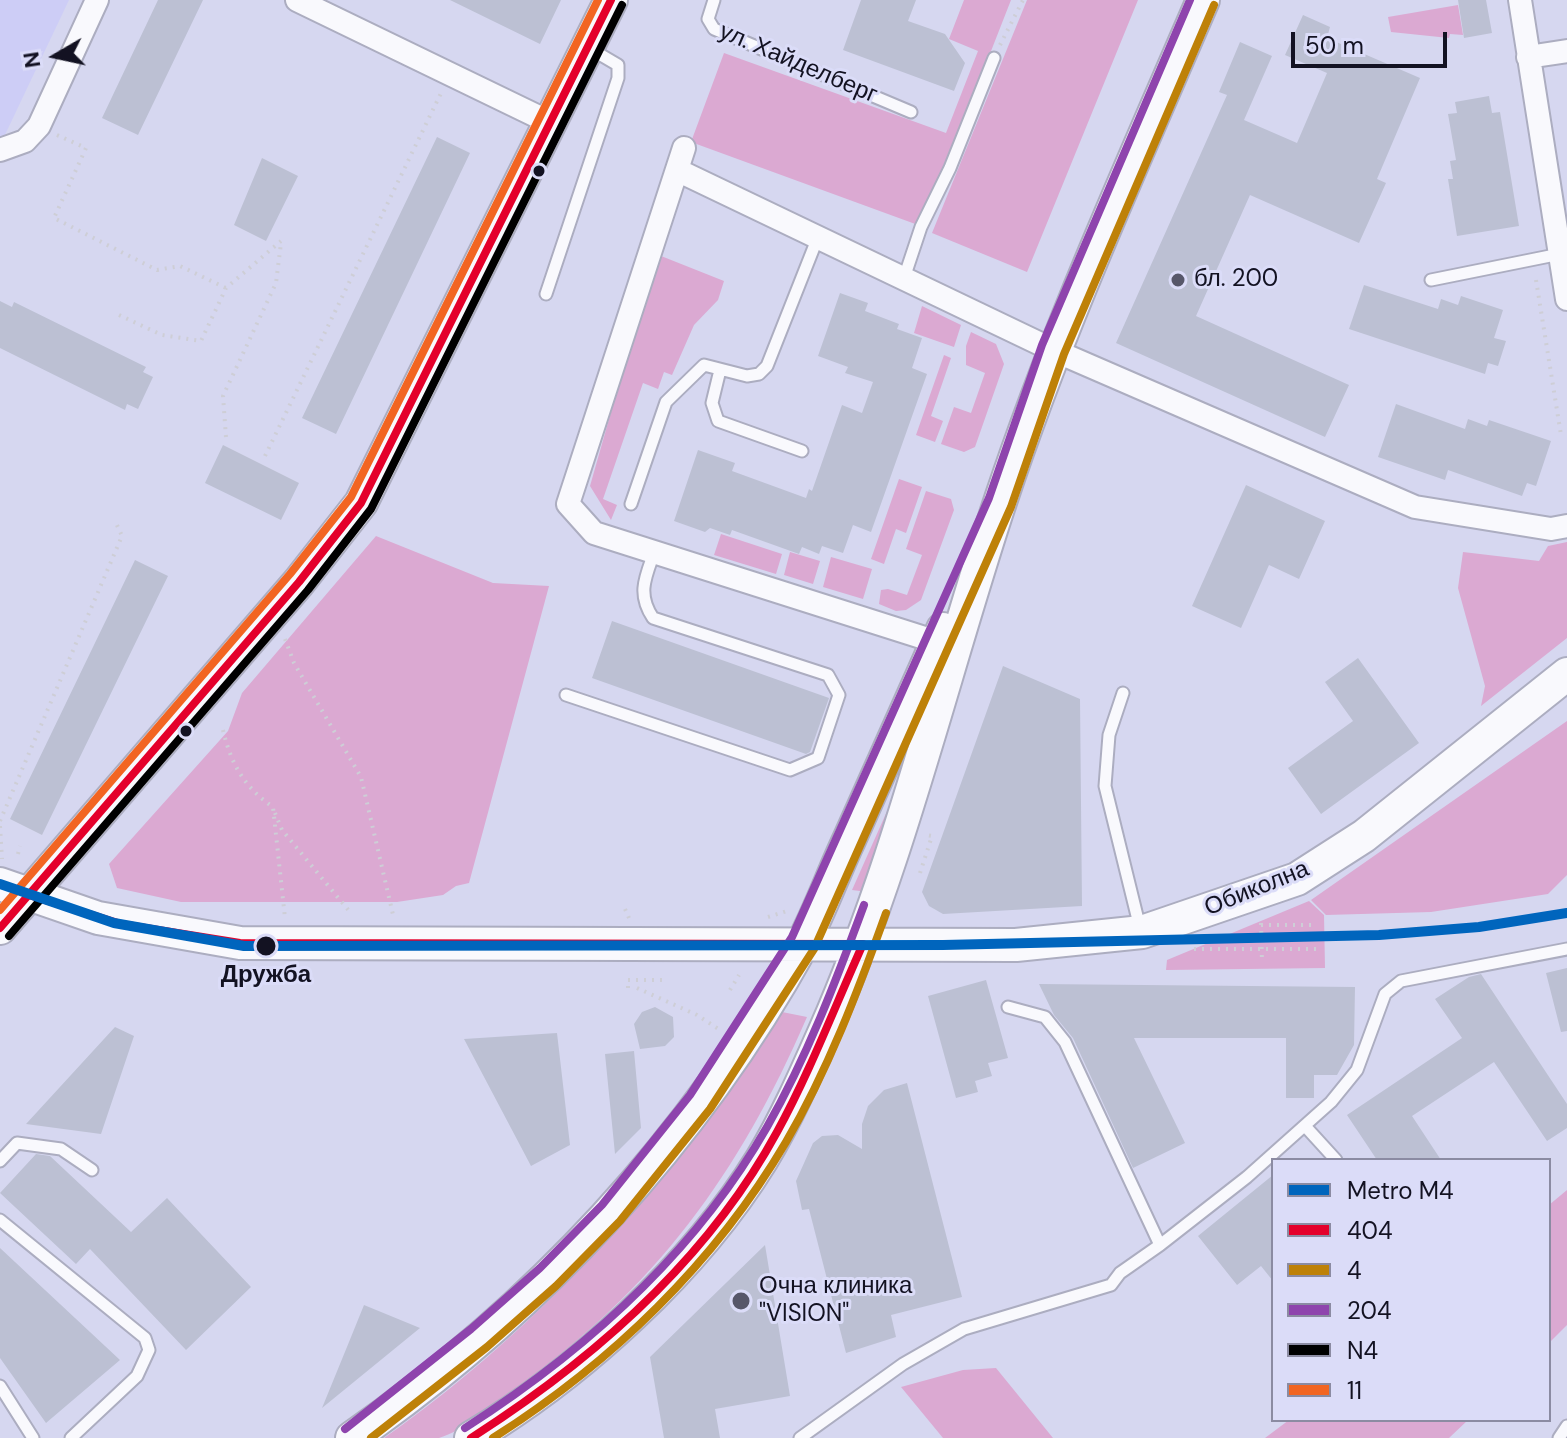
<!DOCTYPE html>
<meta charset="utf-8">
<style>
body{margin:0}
#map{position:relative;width:1567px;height:1438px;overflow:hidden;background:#d6d7f0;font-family:"DM Sans",sans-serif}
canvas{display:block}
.legend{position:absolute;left:1271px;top:1158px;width:280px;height:264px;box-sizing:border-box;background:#dbdcf8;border:2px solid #8b8ba2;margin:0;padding:10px 14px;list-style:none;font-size:24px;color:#131222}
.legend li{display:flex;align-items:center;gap:16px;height:40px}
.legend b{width:40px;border:2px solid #8b8ba2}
.north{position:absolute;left:16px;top:16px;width:80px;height:80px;-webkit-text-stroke:6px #dbdcf8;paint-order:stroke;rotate:261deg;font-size:22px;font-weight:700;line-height:32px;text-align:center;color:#131222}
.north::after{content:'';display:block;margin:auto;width:28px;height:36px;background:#131222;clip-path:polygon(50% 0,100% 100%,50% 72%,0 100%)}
.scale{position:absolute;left:1291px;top:32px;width:156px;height:36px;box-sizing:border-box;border:4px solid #131222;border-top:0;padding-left:10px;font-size:24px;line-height:28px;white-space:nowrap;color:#131222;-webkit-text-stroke:6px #dbdcf8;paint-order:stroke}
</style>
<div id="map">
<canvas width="1567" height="1438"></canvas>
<ul class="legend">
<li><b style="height:10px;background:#0065bd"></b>Metro M4</li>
<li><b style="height:10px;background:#e4002b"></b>404</li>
<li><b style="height:10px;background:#be8108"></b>4</li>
<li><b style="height:10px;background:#8e44ad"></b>204</li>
<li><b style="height:10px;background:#000"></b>N4</li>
<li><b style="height:10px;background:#f26522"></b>11</li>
</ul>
<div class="north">N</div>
<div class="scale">50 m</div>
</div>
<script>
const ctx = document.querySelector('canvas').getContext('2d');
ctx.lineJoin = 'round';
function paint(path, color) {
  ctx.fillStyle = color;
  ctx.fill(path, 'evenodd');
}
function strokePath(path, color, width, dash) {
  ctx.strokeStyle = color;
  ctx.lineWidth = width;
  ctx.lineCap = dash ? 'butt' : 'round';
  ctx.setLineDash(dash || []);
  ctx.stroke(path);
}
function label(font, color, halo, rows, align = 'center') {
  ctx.font = font + ' "DM Sans",sans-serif';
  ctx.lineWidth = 6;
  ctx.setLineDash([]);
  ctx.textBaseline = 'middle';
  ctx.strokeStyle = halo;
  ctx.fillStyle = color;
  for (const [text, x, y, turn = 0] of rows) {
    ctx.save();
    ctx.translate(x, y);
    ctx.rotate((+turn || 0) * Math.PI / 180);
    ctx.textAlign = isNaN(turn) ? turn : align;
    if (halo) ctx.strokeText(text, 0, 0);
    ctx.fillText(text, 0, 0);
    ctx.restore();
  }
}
paint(new Path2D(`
 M0 0H69L3 139 0 138Z`), '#cdcdf6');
paint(new Path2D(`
 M964 0H1011L957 138 918 225 691 142 724 53 946 133 978 51 949 39Z
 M1027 0H1138L1027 272 932 233Z
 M1458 5 1463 35 1450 34 1449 38 1391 32 1388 17Z
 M656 254 724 281 718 300 694 325 672 375 664 372 658 389 643 383 603 499 617 505 611 520 590 486Z
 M922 306 961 325 954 347 914 333Z
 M971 332 996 344 1004 364 975 447 964 452 941 444 954 407 971 413 985 373 966 365V346Z
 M944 355 951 358 931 416 943 421 935 442 916 435Z
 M899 479 922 487 906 533 896 529 884 564 871 559Z
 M926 491 951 499 954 510 921 600 906 610 896 611 879 604 881 590 888 589 907 595 922 555 906 549Z
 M721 534 782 554 776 574 714 555Z
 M376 536 493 583 549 586 469 883 456 886 443 895 397 902H181L117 888 109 864 228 731 242 693Z
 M1567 542V638L1481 706 1485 686 1458 588 1463 552 1539 561 1548 546Z
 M790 552 820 561 813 584 784 575Z
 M831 557 872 569 863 599 823 587Z
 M1567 721V875L1548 894 1431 912 1326 915 1311 900Z
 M908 764 868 892 852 890Z
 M1309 901 1324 915 1325 968 1166 970 1167 960Z
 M782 1012 807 1017C739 1174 656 1288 515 1389 493 1405 465 1430 439 1438 423 1438 400 1438 384 1438 544 1326 676 1175 782 1012Z
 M1567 1190V1325L1549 1343V1205Z
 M996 1368 1053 1438H943L901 1387 963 1370Z
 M1289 1420H1468L1449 1438H1265Z`), '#dba9d2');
paint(new Path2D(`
 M158 0H203L138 135 102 118Z
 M450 0H561L540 44Z
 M861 0H916L908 21 945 34 965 63 954 91 843 50Z
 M1458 0H1486L1492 33 1464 38Z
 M1303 15 1330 27 1327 38 1420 78 1377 179 1386 183 1359 243 1250 195 1196 316 1349 385 1325 437 1116 343 1227 95 1219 92 1240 42 1272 56 1244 120 1297 143 1327 73 1285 55Z
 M1489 96 1492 113 1500 112 1519 226 1457 236 1448 179H1453L1450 161 1456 160 1448 114 1457 113 1455 102Z
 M437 137 470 153 336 434 302 418Z
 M262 158 298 176 266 241 234 225Z
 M1364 285 1438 309 1441 299 1458 305 1461 296 1503 310 1494 338 1506 341 1498 366 1488 363 1485 374 1349 329Z
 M840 293 868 303 865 311 899 324 897 329 922 338 912 368 927 374 871 532 853 525 843 553 822 546 819 554 802 547 799 554 732 530 730 535 710 528 705 532 674 521 698 450 735 463 732 471 806 498 809 489 812 491 842 405 862 413 873 382 845 373 848 367 818 356Z
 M0 301 12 307 14 302 146 367 143 372 153 377 138 409 127 404 125 410 0 348Z
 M1396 404 1465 429 1468 419 1487 426 1489 420 1551 441 1536 486 1527 483 1522 496 1448 470 1445 480 1378 457Z
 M223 445 299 483 281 520 205 483Z
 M1246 485 1325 521 1299 579 1269 565 1241 628 1192 606Z
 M135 560 168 576 42 835 10 819Z
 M612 621 829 698 810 752 806 754 592 678Z
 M1358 658 1419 743 1321 814 1288 768 1353 721 1325 682Z
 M1003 666 1080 699 1082 906 943 914 929 906 922 892Z
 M1567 968V1031L1561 1032 1546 973Z
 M1481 974 1567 1104V1128L1547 1141 1494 1062 1412 1116 1441 1160H1377L1347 1115 1462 1038 1435 999 1469 977Z
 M986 980 1008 1058 988 1063 992 1076 975 1081 978 1092 956 1098 928 996Z
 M1039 984 1355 987 1354 1045 1337 1075H1314V1098H1286V1038H1134L1185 1143 1133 1168 1073 1038 1054 1015Z
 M655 1007 673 1017 674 1037 665 1046 640 1049 634 1024 642 1012Z
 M115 1027 134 1036 101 1134 26 1124Z
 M557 1033 570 1145 531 1166 464 1039Z
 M634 1051 641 1128 615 1154 605 1054Z
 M907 1083 962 1297 891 1315 896 1337 846 1353 809 1209 802 1210 796 1181 813 1143 822 1136 838 1135 862 1149V1124L868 1106 884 1090Z
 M36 1154 50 1156 131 1232 167 1198 251 1287 186 1350 90 1249 76 1264 0 1193Z
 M1273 1175V1281L1261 1266 1237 1285 1198 1236Z
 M765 1245 790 1396 715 1409 720 1438H664L650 1357Z
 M0 1248 120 1360 46 1423 0 1358Z
 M364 1305 420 1328 322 1408 349 1342Z`), '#bcc0d3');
const lane = new Path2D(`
 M714 0 708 19 714 29 911 112
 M904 278 921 227 950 168 994 58
 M1431 280 1560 254
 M546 294 618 78V65L589 48
 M720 370 712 403 718 421 802 451
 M631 504 666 402 704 365 747 376 759 374 767 366 818 237
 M1123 693 1109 735 1105 786 1140 928
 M566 695 790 770 818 758 839 695 828 675 653 618C637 594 645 578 654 553
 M1305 1126 1336 1160
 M0 1161 17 1143 61 1149 92 1170
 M0 1220 145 1338 149 1350 137 1376 71 1438
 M1160 1245 1247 1177 1331 1102 1357 1070 1385 994 1401 981 1567 949
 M0 1386 33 1438
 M800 1438 903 1364 964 1329 1111 1285 1120 1273 1160 1245 1065 1042 1045 1017 1008 1007
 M1559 1438 1567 1426`);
const street = new Path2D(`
 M297 0 551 123
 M1520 0 1567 299
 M1528 57 1567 51
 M684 148 568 504 594 533 937 642
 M0 150 25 141 39 126 97 0
 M677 170 1053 350 1415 507 1551 529 1567 526`);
const secondary = new Path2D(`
 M0 884 98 918 240 943 1016 945 1142 932 1297 879 1364 836 1567 674
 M0 928 299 582 361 503 611 0
 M352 1438C536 1310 694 1141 802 945 820 911 833 874 849 840 880 769 912 699 943 629
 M471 1438C580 1373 695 1268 762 1159 786 1119 805 1076 824 1033 900 861 942 677 1001 499 1058 328 1132 165 1203 0`);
strokePath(lane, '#acadc0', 15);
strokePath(street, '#acadc0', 26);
strokePath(secondary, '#acadc0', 36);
strokePath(new Path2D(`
 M1000 45 1023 0
 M57 135 86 148 54 218 157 270 180 266 226 288
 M1536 280 1561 435
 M119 315 162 335 201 341 226 288 281 241
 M226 437 223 396 276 283 281 243
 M265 456 442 91
 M285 639 294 663 361 777 394 919
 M223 730C231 764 244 787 273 807L285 918
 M275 813 282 830 350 912
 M0 821 122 536 116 523
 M0 826 2 859
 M18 854 20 846
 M920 873 932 836 926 835
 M625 909 629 918
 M768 917 790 910
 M1261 923 1262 963
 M1261 925H1315
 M1194 949H1318
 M628 988V980H663
 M637 988 697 1015 720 1030
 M730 990 739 975`), '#ceced6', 4, [2, 6]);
strokePath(lane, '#f9f9fd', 11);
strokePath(street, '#f9f9fd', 22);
strokePath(secondary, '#f9f9fd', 32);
strokePath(new Path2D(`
 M29 895 121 924 240 943 863 944C835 1006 810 1072 777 1132 707 1261 593 1360 471 1438
 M0 928 299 582 361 503 611 0`), '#e4002b', 8);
strokePath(new Path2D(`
 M371 1438 487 1347 556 1286 620 1221 710 1109 814 949 1011 507 1064 354 1214 5
 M493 1438C611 1363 715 1263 786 1142 828 1070 858 991 886 913`), '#be8108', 8);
strokePath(new Path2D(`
 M465 1428C585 1351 695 1253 767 1127 807 1057 836 981 864 905
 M345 1429 471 1329 540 1268 602 1205 690 1095 792 937 989 498 1042 345 1190 0`), '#8e44ad', 8);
strokePath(new Path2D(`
 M9 936 308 590 371 509 622 5`), '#000', 8);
strokePath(new Path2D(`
 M0 910 290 574 351 497 598 0`), '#f26522', 8);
strokePath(new Path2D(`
 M0 884 114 923 244 946 943 945 1379 935 1479 927 1567 913`), '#0065bd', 10);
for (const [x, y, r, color] of [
 [539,171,7,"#131222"],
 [1178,280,8,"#57576a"],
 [186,731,7,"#131222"],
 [266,946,11,"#131222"],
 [741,1301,10,"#57576a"]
]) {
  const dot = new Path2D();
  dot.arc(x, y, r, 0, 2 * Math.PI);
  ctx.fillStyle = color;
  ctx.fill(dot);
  strokePath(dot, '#dbdcf8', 3);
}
label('24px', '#131222', '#dbdcf8', [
 ["ул. Хайделберг",798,64,23],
 ["Обиколна",1257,889,-22]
]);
label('24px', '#131222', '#dbdcf8', [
 ["бл. 200",1194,280],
 ["Очна клиника",759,1287],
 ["\"VISION\"",759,1315]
], 'left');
label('bold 24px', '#131222', '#dbdcf8', [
 ["Дружба",266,976]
]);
</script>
